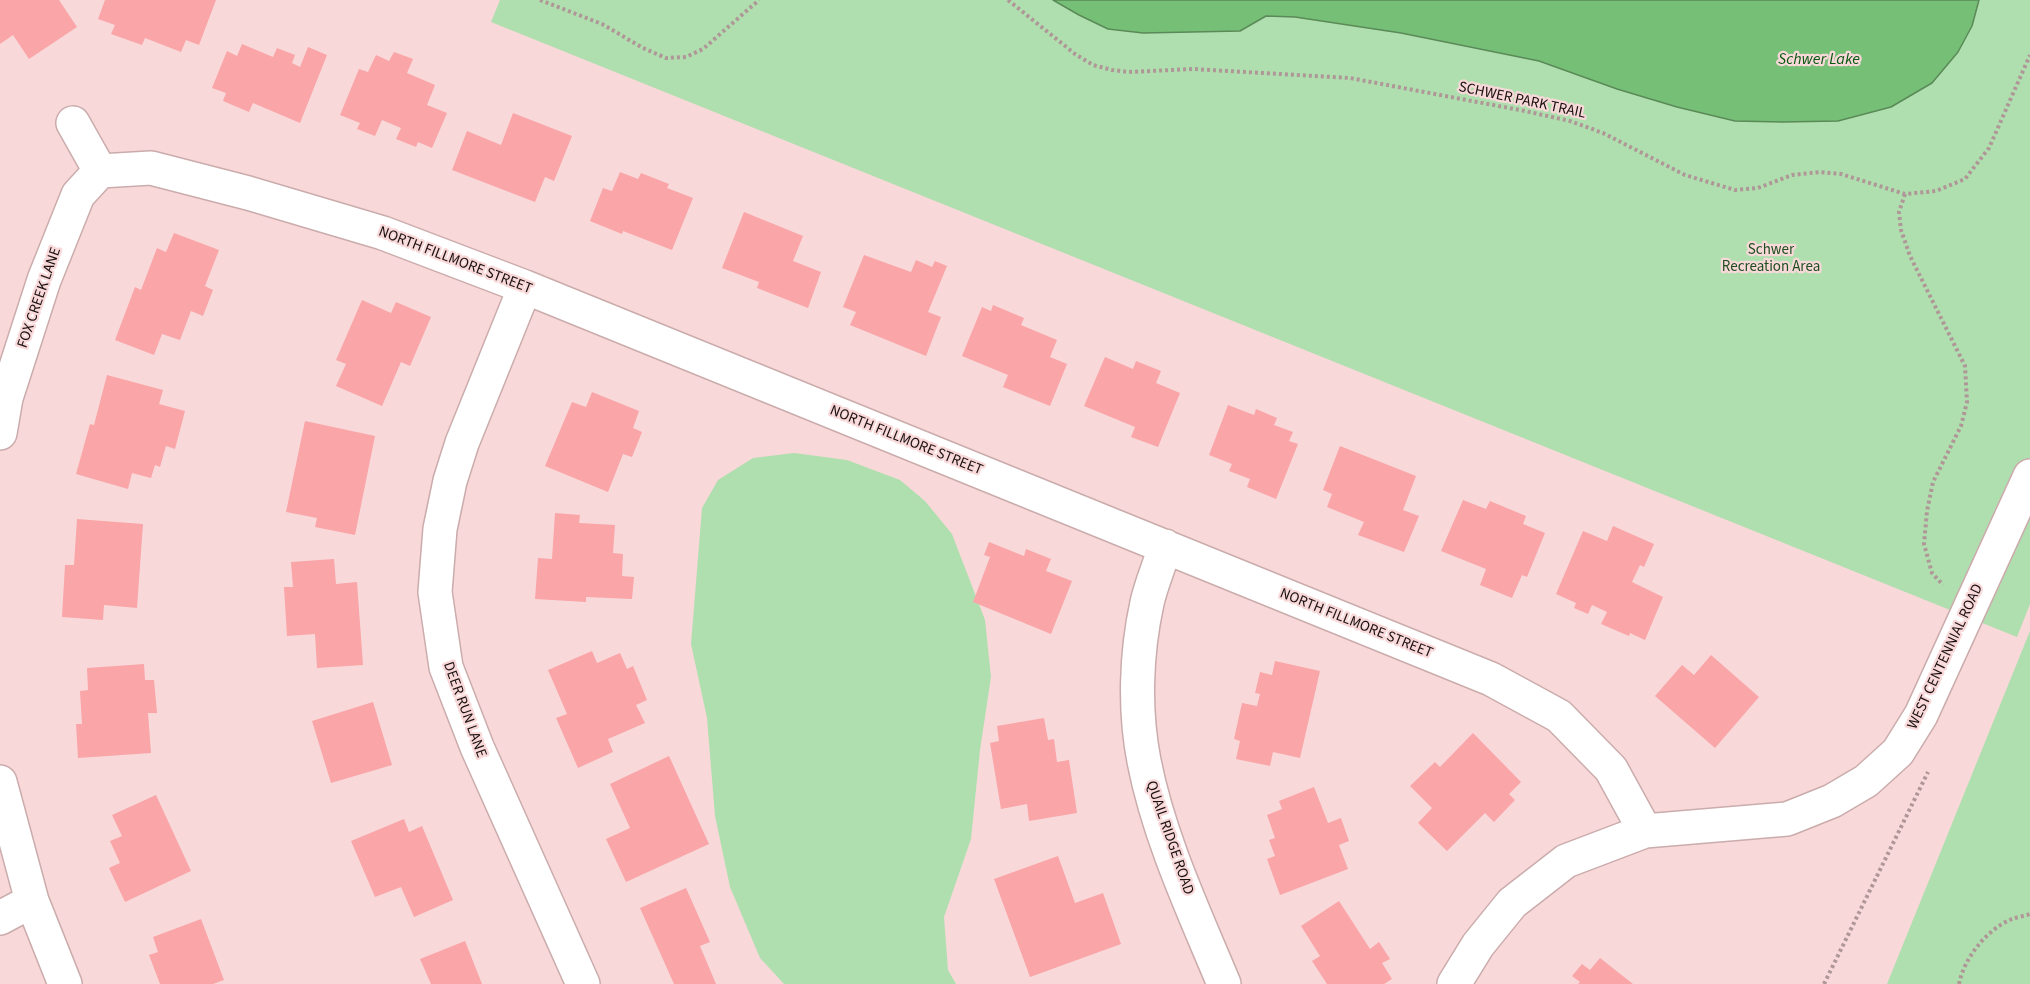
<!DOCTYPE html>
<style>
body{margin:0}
canvas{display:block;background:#f8d8d9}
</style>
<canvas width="2030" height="984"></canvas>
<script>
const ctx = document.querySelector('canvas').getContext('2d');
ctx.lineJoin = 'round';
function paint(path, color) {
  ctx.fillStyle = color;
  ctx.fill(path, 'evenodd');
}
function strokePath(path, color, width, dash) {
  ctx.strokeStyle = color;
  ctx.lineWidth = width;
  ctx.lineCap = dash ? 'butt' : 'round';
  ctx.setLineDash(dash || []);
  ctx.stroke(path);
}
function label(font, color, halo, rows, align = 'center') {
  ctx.font = font + ' "Source Sans 3",sans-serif';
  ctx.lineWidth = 4.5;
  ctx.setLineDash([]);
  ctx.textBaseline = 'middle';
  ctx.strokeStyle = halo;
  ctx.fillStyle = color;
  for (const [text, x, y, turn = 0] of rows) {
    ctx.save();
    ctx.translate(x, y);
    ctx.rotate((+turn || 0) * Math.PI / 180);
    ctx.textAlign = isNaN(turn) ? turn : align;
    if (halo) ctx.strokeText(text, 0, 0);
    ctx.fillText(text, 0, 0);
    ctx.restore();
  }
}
paint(new Path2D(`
 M500 0H2030V604L2017 637 491 22Z
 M794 453 847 460 900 480 925 501 952 534 985 620 991 677 980 750 971 839 944 917 948 970 956 984H784L760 958 730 887 715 816 707 718 691 644 702 508 718 480 753 458Z
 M2030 631V984H1887Z`), '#b0dfaf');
const water = new Path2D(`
 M1053 0H1979L1972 26 1958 52 1932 83 1891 107 1838 121 1782 122 1735 121 1677 107 1617 89 1539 61 1401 33 1295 17 1266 16 1240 31 1143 33 1108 29 1079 15Z`);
paint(water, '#76bf76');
strokePath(water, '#5a8a57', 1.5);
paint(new Path2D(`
 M0 0H59L77 27 29 59 13 35 0 44Z
 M105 0H216L199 45 186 40 181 52 145 38 142 45 111 34 115 25 98 19Z
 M242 44 273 57 277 48 295 55 292 63 300 67 308 47 327 55 300 123 253 103 249 112 223 101 226 93 212 88 227 51 237 56Z
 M394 52 413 59 407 73 435 85 427 105 447 113 432 148 418 142 416 147 396 139 401 128 382 120 375 136 357 129 360 123 340 115 359 69 368 72 376 55 389 61Z
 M513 113 572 136 554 181 545 177 535 202 452 170 467 131 501 145Z
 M620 172 638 179 641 173 669 184 667 188 693 198 672 250 623 231 622 234 590 221 603 188 612 191Z
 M744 212 803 236 793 261 821 272 808 308 757 288 759 282 722 268Z
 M174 233 219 250 205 286 213 290 203 316 191 311 180 340 162 334 154 355 115 340 135 287 141 290 157 248 166 252Z
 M864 255 911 272 916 260 932 267 935 261 947 266 928 312 941 317 926 356 850 325 856 312 843 307Z
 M362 300 391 313 396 302 431 317 410 366 401 362 382 406 336 386 346 364 336 360Z
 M993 305 1024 318 1021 325 1057 340 1050 357 1067 364 1050 406 1003 387 1008 375 962 356 982 307 991 311Z
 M1105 357 1133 369 1136 361 1161 371 1156 383 1180 393 1158 447 1131 437 1135 427 1084 406Z
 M107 375 163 390 159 404 185 411 175 449 166 446 160 467 155 465 151 478 132 473 128 489 76 474 90 424 94 425Z
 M592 392 639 411 633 428 642 432 632 457 623 454 608 492 545 466 572 402 586 407Z
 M1228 405 1254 415 1256 409 1277 418 1274 425 1293 432 1289 441 1298 444 1276 499 1247 487 1250 479 1229 471 1232 464 1209 455Z
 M305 421 375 436 355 535 315 527 317 518 286 512Z
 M1340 446 1416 476 1403 510 1419 516 1404 552 1358 535 1364 522 1327 507 1332 494 1323 490Z
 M1463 500 1486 509 1490 501 1526 516 1523 524 1545 533 1527 577 1522 575 1512 598 1480 585 1486 569 1441 551Z
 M555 513 580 515 579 523 615 525 613 553 623 554 622 576 634 577 632 599 586 597V602L535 599 538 558 552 559Z
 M77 519 143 524 137 608 104 605 103 620 62 617 65 565H74Z
 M1613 526 1654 544 1644 567 1640 565 1632 582 1663 597 1645 640 1630 633 1629 636 1601 624 1607 612 1592 605 1588 614 1574 608 1576 603 1556 594 1583 531 1607 541Z
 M989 542 1024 556 1026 549 1051 559 1046 571 1072 581 1051 634 973 602 990 557 984 555Z
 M334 559 336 584 357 582 363 665 317 668 315 634 287 636 284 587H293L291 562Z
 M592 651 597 663 620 653 627 669 633 666 647 700 636 705 645 723 608 739 613 752 578 768 556 718 567 714 548 670Z
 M1711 655 1759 697 1715 748 1655 696 1682 665 1694 675Z
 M1275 661 1320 671 1300 758 1273 752 1270 766 1236 759 1240 741 1234 739 1242 703 1257 706 1260 694 1255 693 1260 672 1272 675Z
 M144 664 145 680H154L157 713H148L151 753 78 758 76 724H82L80 691 88 690 87 668Z
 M373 702 392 765 331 783 312 721Z
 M1044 718 1048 740 1054 739 1057 762 1069 760 1077 813 1029 821 1027 804 1001 809 990 743 999 741 997 726Z
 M1473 733 1521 782 1509 794 1515 800 1494 822 1485 813 1447 851 1418 823 1432 808 1410 786 1435 762 1440 767Z
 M669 756 709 844 626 882 606 839 630 828 610 784Z
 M1314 787 1328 823 1341 818 1349 841 1339 845 1348 869 1280 895 1267 859 1275 856 1269 840 1275 838 1267 815 1282 809 1279 801Z
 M156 795 191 871 125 902 109 868 120 863 110 841 122 836 112 815Z
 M404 819 409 832 422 826 453 900 414 917 401 887 375 897 351 841Z
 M1058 856 1075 903 1103 893 1121 944 1030 977 994 879Z
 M686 888 710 942 700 946 716 984H674L640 908Z
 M1339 901 1370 949 1379 942 1390 959 1382 963 1392 979 1384 984H1327L1312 961 1320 956 1301 926Z
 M201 919 224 980 213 984H160L149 955 158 952 153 937Z
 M465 941 482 984H431L420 959Z
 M1600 958 1633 984H1578L1580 982 1572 976 1582 964 1590 970Z`), '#faa5a8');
const minor = new Path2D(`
 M73 123 100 171
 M100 171 151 168 248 193 383 233 525 287 1491 679 1559 716 1611 769 1645 831
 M525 287 462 443 450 481 440 529 435 592 446 667 477 747 583 984
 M0 433 6 398 44 280 78 195 100 171
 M1165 546C1160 565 1151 584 1147 603 1136 653 1134 710 1144 761 1159 838 1194 912 1224 984
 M0 782 32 901 65 984
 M0 918 32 901
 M1454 984 1478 945 1512 903 1566 861 1645 831 1787 819 1832 801 1866 781 1898 752 1921 715 2030 476`);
strokePath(minor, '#cbacac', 36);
strokePath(new Path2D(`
 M540 0 602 24 643 48 666 58 686 57 703 49 759 0
 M1008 0 1075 54 1093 65 1112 70 1129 72 1193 69 1350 78 1525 111 1570 121 1603 133 1685 175 1735 190 1758 188 1792 175 1820 172 1841 174 1905 194 1936 191 1965 179 1989 148 2030 55
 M1905 194 1899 212 1901 230 1910 256 1965 366 1967 402 1961 426 1933 482 1927 511 1924 544 1932 573 1943 585
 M1824 984 1928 772
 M1959 984C1964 958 1987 929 2012 919 2017 917 2024 916 2030 914`), '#af9697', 4, [3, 3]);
strokePath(minor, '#fff', 33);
label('15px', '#190f0f', '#f8d8d9', [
 ["SCHWER PARK TRAIL",1522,101,12],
 ["NORTH FILLMORE STREET",455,261,21],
 ["FOX CREEK LANE",40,298,-71],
 ["NORTH FILLMORE STREET",906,441,22],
 ["NORTH FILLMORE STREET",1356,624,22],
 ["WEST CENTENNIAL ROAD",1946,657,-65],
 ["DEER RUN LANE",464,710,70],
 ["QUAIL RIDGE ROAD",1169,838,71]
]);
label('15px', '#1c4e1e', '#f8d8d9', [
 ["Schwer",1771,251],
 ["Recreation Area",1771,268]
]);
label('italic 16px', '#065811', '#f8d8d9', [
 ["Schwer Lake",1819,60]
]);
</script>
